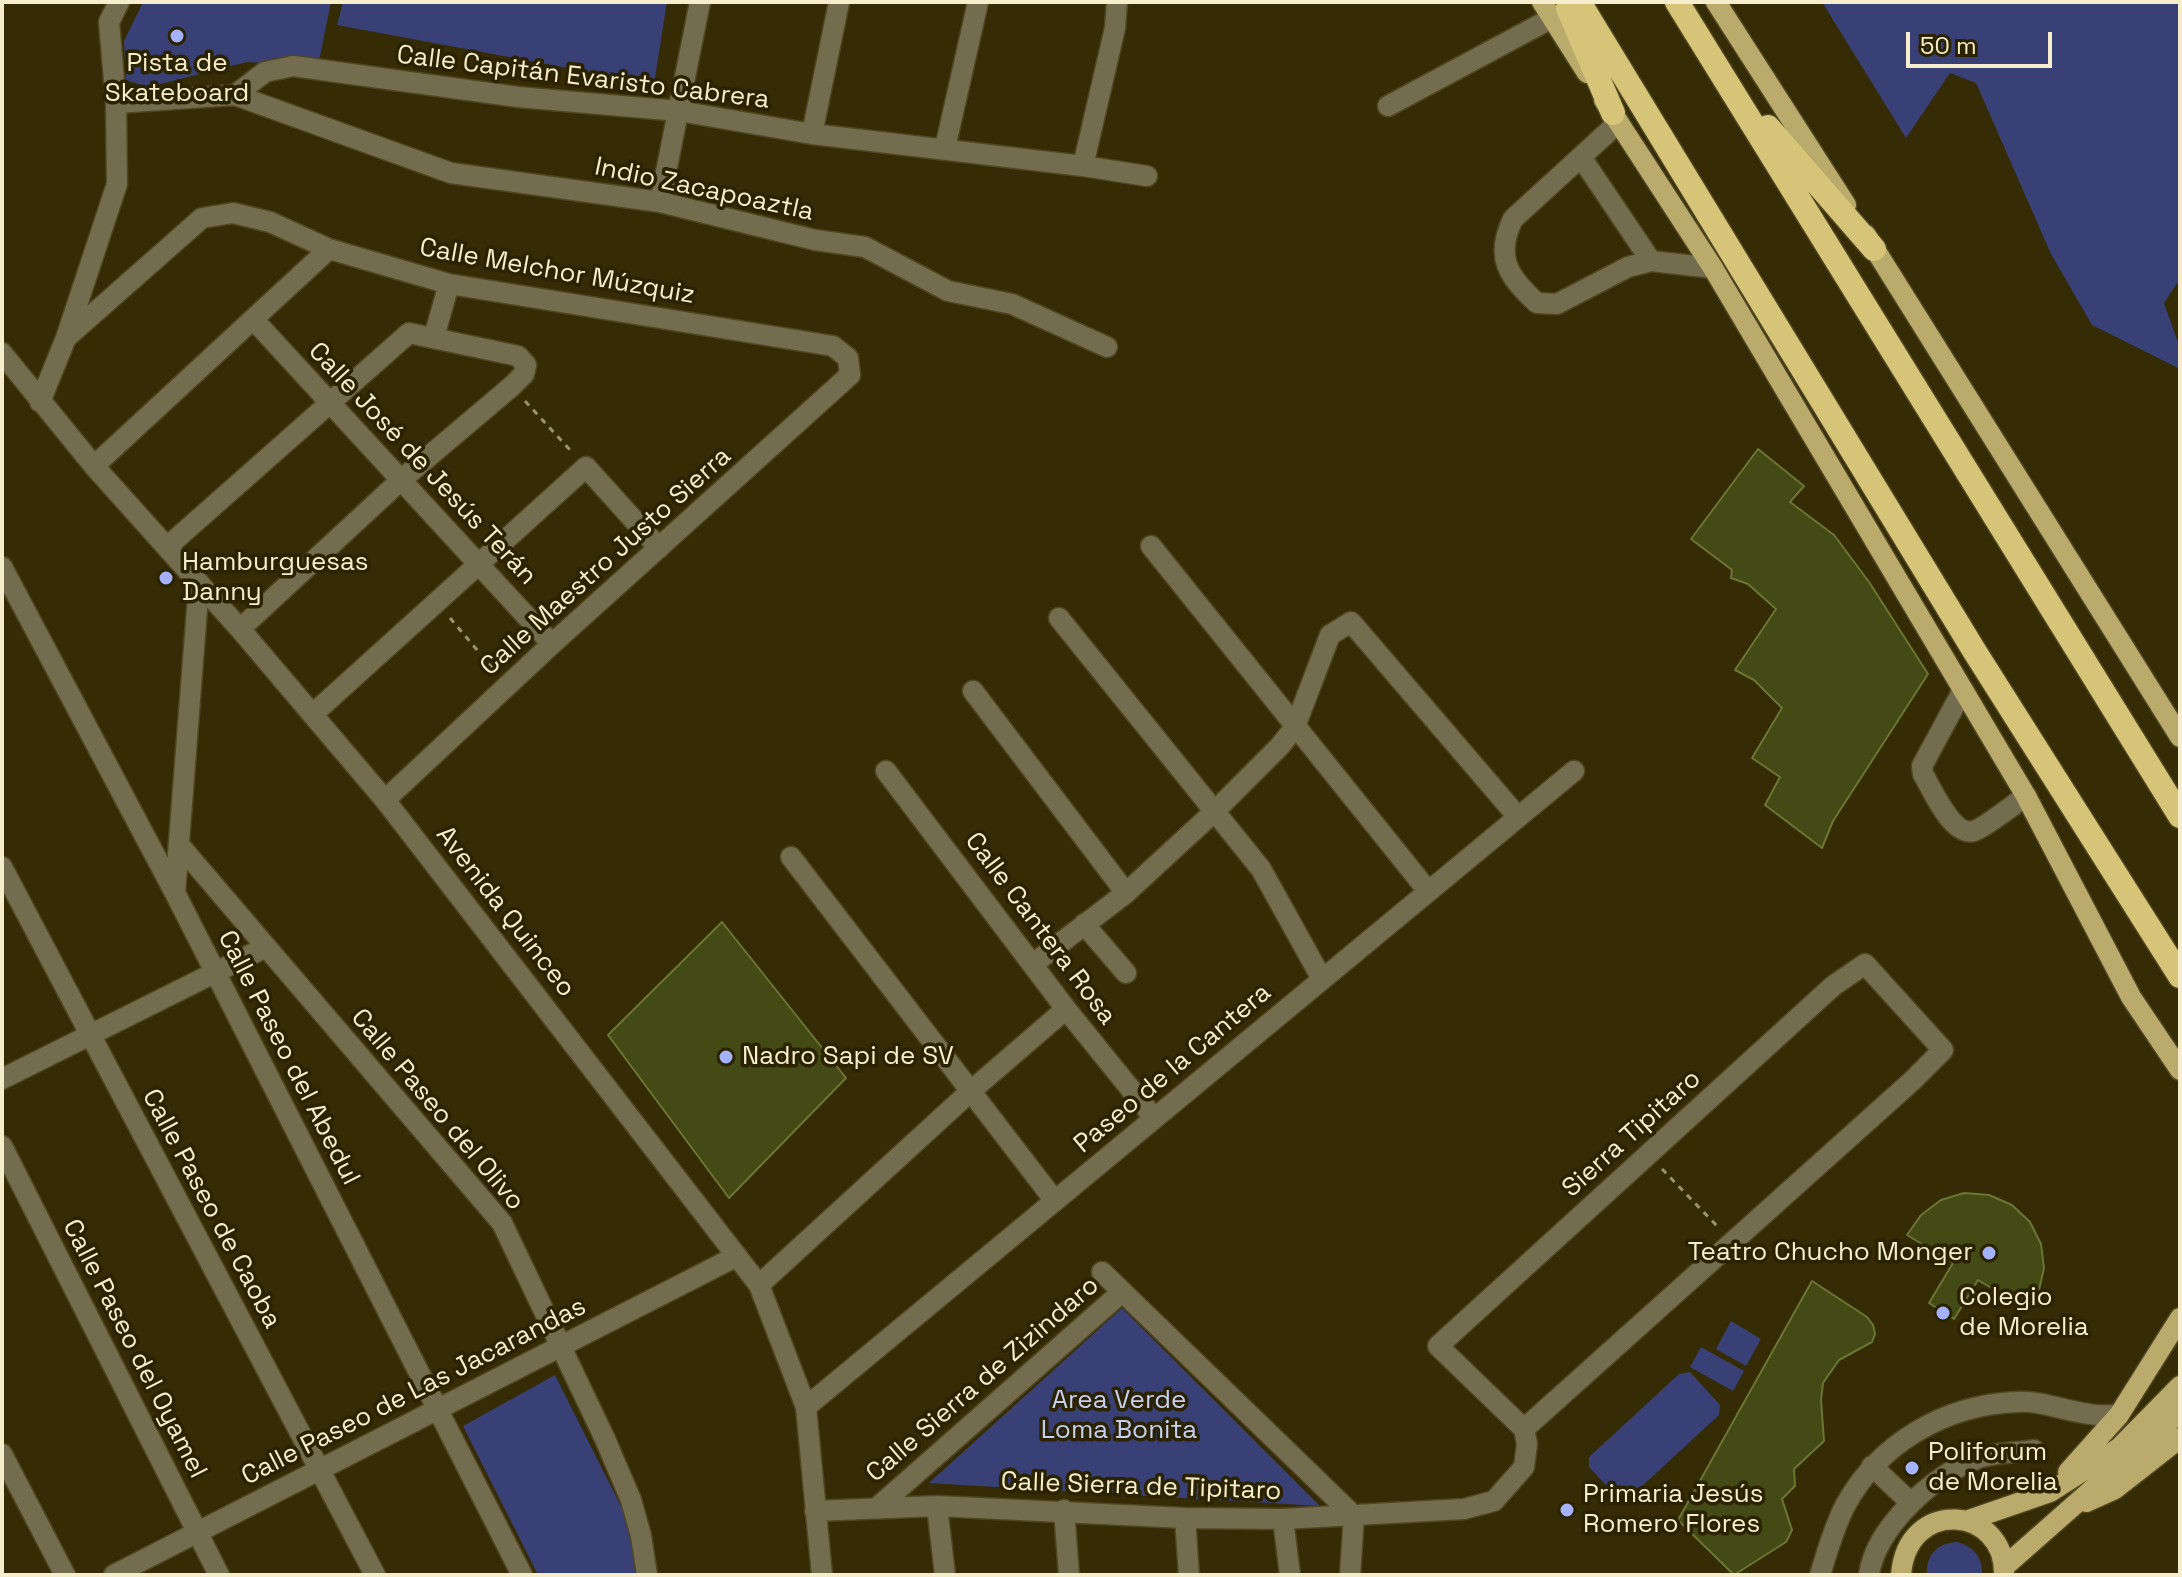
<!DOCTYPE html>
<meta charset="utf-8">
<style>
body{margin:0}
#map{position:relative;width:2182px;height:1577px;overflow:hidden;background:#352c05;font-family:"Space Grotesk",sans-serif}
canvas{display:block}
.frame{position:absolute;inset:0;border:4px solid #f5edcb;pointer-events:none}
.scale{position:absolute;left:1906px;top:32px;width:146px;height:36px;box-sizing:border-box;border:4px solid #f5edcb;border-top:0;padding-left:10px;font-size:24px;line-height:28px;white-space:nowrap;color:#f5edcb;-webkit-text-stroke:6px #2b2200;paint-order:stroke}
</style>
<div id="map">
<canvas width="2182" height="1577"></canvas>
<div class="frame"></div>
<div class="scale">50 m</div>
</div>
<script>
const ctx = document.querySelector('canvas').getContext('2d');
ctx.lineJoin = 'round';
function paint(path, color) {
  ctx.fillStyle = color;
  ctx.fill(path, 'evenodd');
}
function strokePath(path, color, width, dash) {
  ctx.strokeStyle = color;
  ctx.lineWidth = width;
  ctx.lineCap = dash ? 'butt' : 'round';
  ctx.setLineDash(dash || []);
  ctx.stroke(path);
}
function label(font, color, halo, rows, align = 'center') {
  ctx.font = font + ' "Space Grotesk",sans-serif';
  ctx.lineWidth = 7;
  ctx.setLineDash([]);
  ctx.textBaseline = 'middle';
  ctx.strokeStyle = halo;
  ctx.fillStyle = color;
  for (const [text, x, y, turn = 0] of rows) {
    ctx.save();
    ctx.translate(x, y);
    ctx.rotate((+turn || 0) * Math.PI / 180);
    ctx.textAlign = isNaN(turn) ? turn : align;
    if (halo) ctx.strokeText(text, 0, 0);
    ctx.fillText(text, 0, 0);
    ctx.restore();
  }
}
paint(new Path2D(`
 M143 2H331L318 66 247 62 148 87 126 80 124 41Z
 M343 2H667L654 84 337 25Z
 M1822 2H2180V279L2164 303 2180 348V369L2092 325 2051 254 1976 83 1950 73 1906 138Z
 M1122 1308 1320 1506 929 1483Z
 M1731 1321 1761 1339 1746 1366 1716 1349Z
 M1701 1347 1744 1371 1733 1391 1690 1367Z
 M1690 1372 1720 1405 1719 1415 1628 1499 1618 1498 1589 1467V1457L1679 1374Z
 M555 1375 636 1536 639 1575H538L463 1426Z
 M1957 1542C1974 1547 1983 1557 1982 1575H1927C1926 1555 1937 1543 1957 1542Z`), '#394075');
const building = new Path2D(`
 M1758 449 1804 486 1790 502 1834 535 1869 582 1928 674 1833 821 1822 848 1765 805 1780 777 1752 758 1782 708 1754 680 1735 670 1776 609 1748 584 1731 578 1732 570 1691 539Z
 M722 922 846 1078 729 1198 608 1035Z
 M1964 1193 1989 1195 2012 1205 2030 1222 2041 1244 2044 1268 2039 1290 2028 1310 1978 1280 1954 1319 1929 1303 1953 1263 1907 1235 1921 1215 1941 1200Z
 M1812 1281 1867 1317 1873 1325 1875 1334 1872 1342 1839 1360 1823 1383 1821 1400 1824 1441 1794 1469 1795 1486 1782 1499 1792 1530 1786 1542 1734 1575 1678 1520Z`);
paint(building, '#434a16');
strokePath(building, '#6c7532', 2);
const minor = new Path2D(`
 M235 95 451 173 660 202 815 240 865 247 948 291 1012 304 1107 347
 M116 103 235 95 265 72 293 66 518 97 679 111 812 134 1083 166 1147 176
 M1388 106 1552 18
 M1619 122 1513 219C1495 256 1507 276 1537 303L1557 304 1628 267 1651 261 1713 268
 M812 134 839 2
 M945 148 978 2
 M1581 157 1651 261
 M1083 166 1115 28 1117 2
 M660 202 700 2
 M253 319 552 644
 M434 337 449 284
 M66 338 202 218 233 213 270 222 329 249 449 284 833 346 848 358 850 375 552 644 385 800
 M2 353 94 466 240 629 385 800 759 1285 806 1407 822 1575
 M40 402 66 338 117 184 116 103 109 22 119 2
 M94 466 329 249
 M1151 546 1428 891
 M167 547 409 333 518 356 526 365 524 374 512 386 401 480 240 629
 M2 567 175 893 522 1575
 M1059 618 1261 869 1322 979
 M1963 690 1922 766 1923 774C1932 789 1952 837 1974 831 1986 827 2014 804 2026 796
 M973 691 1126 893
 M313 714 586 467 659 548
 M886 771 1066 1009 1154 1118
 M181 847 502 1223 605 1439 631 1500 641 1536 647 1575
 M791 857 1055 1201
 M2 867 375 1575
 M175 893 199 583
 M1084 924 1126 973
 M1033 964 1126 893 1215 811 1280 746 1295 727 1330 635 1351 622 1518 817
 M2 1079 266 947
 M2 1146 219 1575
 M1102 1272 1354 1516 1350 1575
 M759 1285 972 1090 1066 1009
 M806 1407 1574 771
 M2 1454 65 1575
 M1872 1466 1911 1503
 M879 1506 1122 1292
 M937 1506 945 1575
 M1064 1510 1069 1575
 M815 1511 937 1506 1185 1518 1283 1519 1464 1509 1494 1501 1524 1467 1527 1444 1524 1429 1438 1346 1833 986 1865 964 1943 1050 1912 1081 1524 1429
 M1185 1518 1189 1575
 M1283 1519 1290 1575
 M114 1575 737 1256
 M1820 1575C1827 1552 1834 1527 1845 1506 1879 1443 1945 1405 2016 1402 2040 1400 2065 1411 2089 1414 2099 1416 2109 1415 2119 1415
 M1869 1575C1875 1528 1935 1473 1979 1458 1995 1452 2017 1453 2034 1450`);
const major = new Path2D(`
 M1542 2 1587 73
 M1716 2 1846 205
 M1604 100 1713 268 2026 796 2131 997 2180 1070
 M1866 235 2180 737
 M2068 1472 2119 1415 2180 1318
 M2086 1502 2115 1489 2180 1438
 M1966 1521 2050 1492 2119 1448 2180 1386
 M2004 1567 2180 1412
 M1901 1575C1907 1496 2006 1506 2004 1575`);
const highway = new Path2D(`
 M1579 2 1975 652 2180 976
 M1677 2 2180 816
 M1568 8 1613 113
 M1768 127 1874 249`);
strokePath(minor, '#504721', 23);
strokePath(major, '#504721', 23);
strokePath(highway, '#504721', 27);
strokePath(new Path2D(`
 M525 401 571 451
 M450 618 494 670
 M1662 1169 1718 1227`), '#9b936f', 3, [6, 6]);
strokePath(minor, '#736c4f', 20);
strokePath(major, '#baab6d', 20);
strokePath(highway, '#d6c479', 24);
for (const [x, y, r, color] of [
 [177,36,8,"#a4b1fc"],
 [166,578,8,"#a4b1fc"],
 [726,1057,8,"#a4b1fc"],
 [1989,1253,8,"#a4b1fc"],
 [1943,1313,8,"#a4b1fc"],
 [1912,1468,8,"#a4b1fc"],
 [1567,1510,8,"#a4b1fc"]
]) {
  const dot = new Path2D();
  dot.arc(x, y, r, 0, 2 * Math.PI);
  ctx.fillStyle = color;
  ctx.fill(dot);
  strokePath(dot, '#2b2200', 3);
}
label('26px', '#f5edcb', '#2b2200', [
 ["Pista de",177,64,"center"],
 ["Skateboard",177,94,"center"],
 ["Hamburguesas",182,563],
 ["Danny",182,593],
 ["Nadro Sapi de SV",742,1057],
 ["Teatro Chucho Monger",1973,1253,"right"],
 ["Colegio",1959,1298],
 ["de Morelia",1959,1328],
 ["Poliforum",1928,1453],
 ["de Morelia",1928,1483],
 ["Primaria Jesús",1583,1495],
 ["Romero Flores",1583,1525]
], 'left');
label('26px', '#f5edcb', '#2b2200', [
 ["Calle Capitán Evaristo Cabrera",583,78,7],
 ["Indio Zacapoaztla",704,190,12],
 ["Calle Melchor Múzquiz",557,272,10],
 ["Calle José de Jesús Terán",422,464,47],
 ["Calle Maestro Justo Sierra",606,562,-42],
 ["Avenida Quinceo",505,912,52],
 ["Calle Cantera Rosa",1040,929,53],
 ["Calle Paseo del Abedul",288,1058,63],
 ["Paseo de la Cantera",1173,1069,-40],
 ["Calle Paseo del Olivo",437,1110,50],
 ["Sierra Tipitaro",1632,1134,-42],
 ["Calle Paseo de Caoba",211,1209,62],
 ["Calle Paseo del Oyamel",134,1349,63],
 ["Calle Sierra de Zizindaro",983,1380,-41],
 ["Calle Paseo de Las Jacarandas",414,1392,-27],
 ["Calle Sierra de Tipitaro",1141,1487,2]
]);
label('26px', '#c6cef2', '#2b2200', [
 ["Area Verde",1119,1401],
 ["Loma Bonita",1119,1431]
]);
</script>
